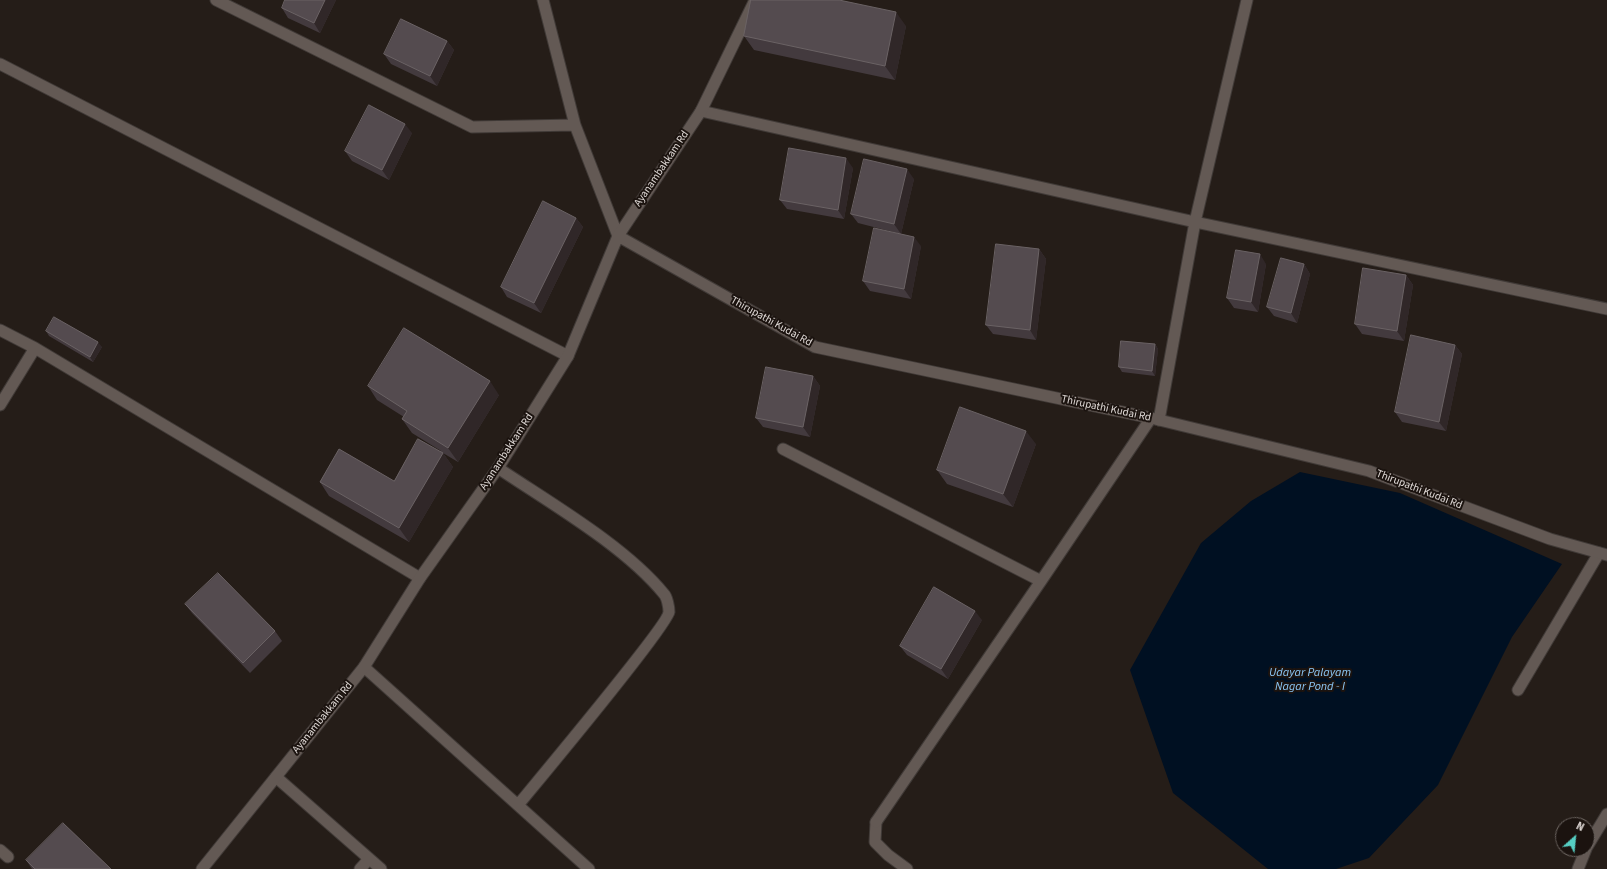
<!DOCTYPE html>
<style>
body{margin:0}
#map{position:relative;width:1607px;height:869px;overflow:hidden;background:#251d18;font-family:"Source Sans 3",sans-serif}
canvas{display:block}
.north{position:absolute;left:1555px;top:817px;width:40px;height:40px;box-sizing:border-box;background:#1b130f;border:1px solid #6a635f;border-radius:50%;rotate:27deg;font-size:11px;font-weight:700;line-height:16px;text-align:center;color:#e0dad7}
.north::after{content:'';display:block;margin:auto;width:14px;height:18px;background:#56cec3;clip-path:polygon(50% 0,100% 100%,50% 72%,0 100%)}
</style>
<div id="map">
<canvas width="1607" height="869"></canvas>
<div class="north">N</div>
</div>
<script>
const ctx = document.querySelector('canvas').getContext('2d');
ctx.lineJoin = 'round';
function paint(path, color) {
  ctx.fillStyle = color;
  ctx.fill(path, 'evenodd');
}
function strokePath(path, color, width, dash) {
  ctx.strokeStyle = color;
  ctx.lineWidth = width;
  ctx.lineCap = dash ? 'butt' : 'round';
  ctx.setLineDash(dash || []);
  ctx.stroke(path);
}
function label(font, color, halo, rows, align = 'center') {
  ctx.font = font + ' "Source Sans 3",sans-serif';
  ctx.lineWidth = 4;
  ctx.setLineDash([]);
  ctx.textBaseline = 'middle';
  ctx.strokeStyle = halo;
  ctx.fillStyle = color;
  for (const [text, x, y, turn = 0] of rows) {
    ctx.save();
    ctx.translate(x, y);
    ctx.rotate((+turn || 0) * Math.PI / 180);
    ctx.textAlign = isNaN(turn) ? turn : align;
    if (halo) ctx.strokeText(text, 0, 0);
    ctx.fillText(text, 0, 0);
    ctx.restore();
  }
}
paint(new Path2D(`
 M1300 472 1400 493 1562 564 1512 637 1438 785 1369 858 1336 869H1268L1173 793 1130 670 1201 543 1251 501Z`), '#001022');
const service = new Path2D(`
 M876 822 875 842 888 855 907 869`);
const minor = new Path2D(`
 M216 0 472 127 575 125
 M543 0 575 125 618 236
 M0 64 568 356
 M701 111 1195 222 1607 309
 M0 330 35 348 420 578
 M0 405 35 348
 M1159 420 1195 222 1247 0
 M783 449 1041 581 1151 418
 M498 468C550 503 625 546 664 594 667 597 669 607 669 612 668 625 537 782 518 805
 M364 667 589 869
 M1518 690 1599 553
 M276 777 381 869
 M876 822 1041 581
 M1587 847 1607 814
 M0 850 8 857
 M360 869 369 859
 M1578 869 1586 849`);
const tertiary = new Path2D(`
 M618 236 815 347 1151 418 1369 471 1550 539 1607 555
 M202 869 364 667 420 578 498 468 568 356 618 236 701 111 755 0`);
strokePath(service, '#403a37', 13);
strokePath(minor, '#403a37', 13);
strokePath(tertiary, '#403a37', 13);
strokePath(service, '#635954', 11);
strokePath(minor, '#635954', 11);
strokePath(tertiary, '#635954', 11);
paint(new Path2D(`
 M285 0H336L320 33 288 18 282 8Z
 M906 26 895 80 754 50 744 36Z
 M447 41 454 50 437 86 391 64 384 54Z
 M412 133 389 180 352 161 345 151Z
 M853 168 844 219 787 209 780 200Z
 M914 179 901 234 858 223 851 214Z
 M576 218 583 227 541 313 507 297 501 287Z
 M921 246 911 299 870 291 863 281Z
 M1039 249 1046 259 1036 340 993 334 986 325Z
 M1266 264 1258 312 1234 308 1227 298Z
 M1304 264 1310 274 1297 323 1274 316 1267 307Z
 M1406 275 1413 285 1404 341 1362 334 1355 324Z
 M46 331 102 347 93 362 49 336Z
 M1155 344 1158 349 1155 376 1122 372 1119 367Z
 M1455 345 1462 354 1446 431 1402 422 1395 412Z
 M813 376 820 386 810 437 763 427 756 418Z
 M368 386 499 395 458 462 443 453 453 467 409 542 329 496 320 482 394 481 441 451 412 433 402 419 404 417 377 400Z
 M1036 444 1013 507 947 484 937 470Z
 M185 604 275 631 282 641 250 673 192 613Z
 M982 620 948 679 907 655 900 646Z
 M26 860 111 869H32Z`), '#433a3e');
paint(new Path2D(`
 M325 0H336L320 33 314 23Z
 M896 12 906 26 895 80 885 66Z
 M447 41 454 50 437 86 430 76Z
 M405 124 412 133 389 180 382 170Z
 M846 158 853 168 844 219 838 210Z
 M907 169 914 179 901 234 894 224Z
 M576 218 583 227 541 313 534 303Z
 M914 237 921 246 911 299 904 289Z
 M1039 249 1046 259 1036 340 1030 330Z
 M1260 254 1266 264 1258 312 1251 302Z
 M1304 264 1310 274 1297 323 1291 313Z
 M1406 275 1413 285 1404 341 1397 331Z
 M98 342 102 347 93 362 90 357Z
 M1155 344 1158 349 1155 376 1152 371Z
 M1455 345 1462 354 1446 431 1439 422Z
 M813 376 820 386 810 437 803 427Z
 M490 381 499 395 458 462 448 448Z
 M1026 431 1036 444 1013 507 1003 494Z
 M443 453 453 467 409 542 399 528Z
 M975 611 982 620 948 679 941 669Z`), '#302728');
const building = new Path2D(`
 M285 0H325L314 23 282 8Z
 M751 0H839L896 12 885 66 744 36Z
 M401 19 447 41 430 76 384 54Z
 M369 105 405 124 382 170 345 151Z
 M789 148 846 158 838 210 780 200Z
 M864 159 907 169 894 224 851 214Z
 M543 201 576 218 534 303 501 287Z
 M874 228 914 237 904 289 863 281Z
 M996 244 1039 249 1030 330 986 325Z
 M1236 250 1260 254 1251 302 1227 298Z
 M1281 258 1304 264 1291 313 1267 307Z
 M1363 268 1406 275 1397 331 1355 324Z
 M54 317 98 342 90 357 46 331Z
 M404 328 490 381 448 448 402 419 407 411 368 386Z
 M1411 335 1455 345 1439 422 1395 412Z
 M1121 341 1155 344 1152 371 1119 367Z
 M766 367 813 376 803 427 756 418Z
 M960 407 1026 431 1003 494 937 470Z
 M418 439 443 453 399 528 320 482 339 449 394 481Z
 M218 573 275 631 243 663 185 604Z
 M934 587 975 611 941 669 900 646Z
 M63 823 111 869H35L26 860Z`);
paint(building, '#544b4f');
strokePath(building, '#6a6264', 1);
label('11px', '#e0dad7', '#1b130f', [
 ["Ayanambakkam Rd",662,169,-56],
 ["Thirupathi Kudai Rd",771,322,29],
 ["Thirupathi Kudai Rd",1106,409,12],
 ["Ayanambakkam Rd",507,452,-57],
 ["Thirupathi Kudai Rd",1419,490,21],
 ["Ayanambakkam Rd",323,718,-51]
]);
label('italic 12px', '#8cc7f6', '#1b130f', [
 ["Udayar Palayam",1310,673],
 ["Nagar Pond - I",1310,687]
]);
</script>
